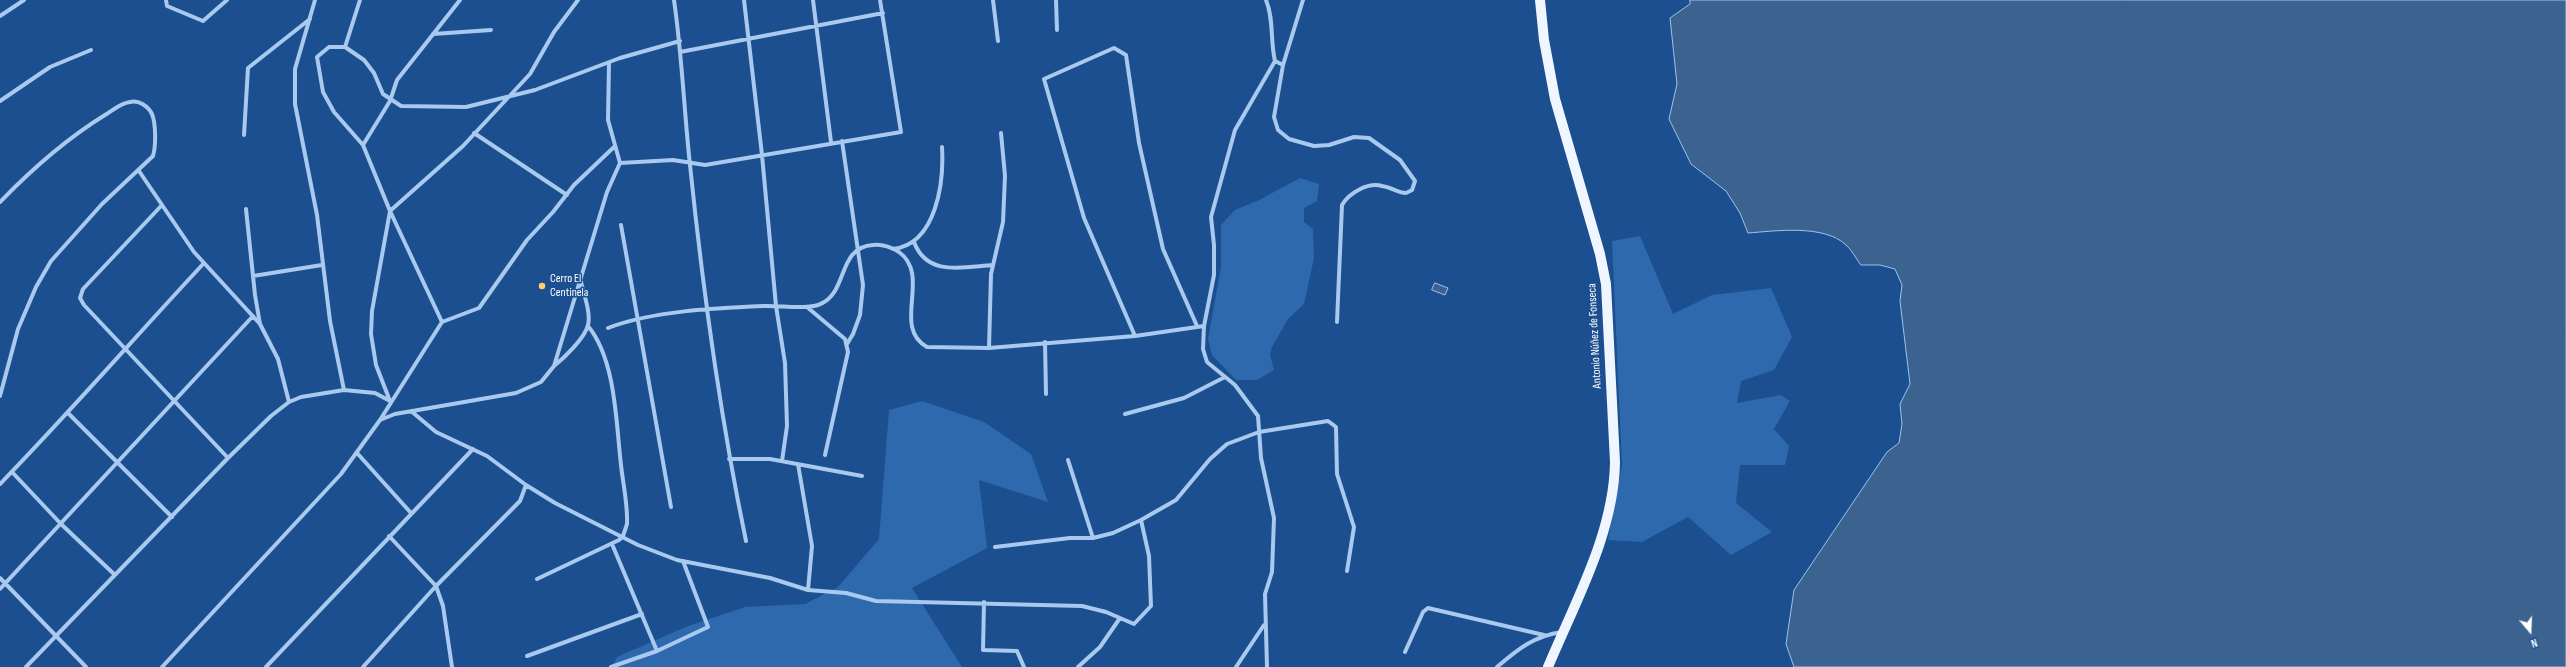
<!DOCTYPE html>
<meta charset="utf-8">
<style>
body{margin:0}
#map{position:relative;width:2566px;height:667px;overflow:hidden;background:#1b4f8f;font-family:"Sofia Sans Condensed",sans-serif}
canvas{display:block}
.north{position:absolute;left:2510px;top:611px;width:40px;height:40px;-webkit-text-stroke:3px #1b4f8f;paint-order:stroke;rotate:161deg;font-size:11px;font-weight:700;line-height:16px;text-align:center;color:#fff}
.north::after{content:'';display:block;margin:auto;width:14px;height:18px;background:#fff;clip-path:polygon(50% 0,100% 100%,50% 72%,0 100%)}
</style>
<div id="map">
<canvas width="2566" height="667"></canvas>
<div class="north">N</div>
</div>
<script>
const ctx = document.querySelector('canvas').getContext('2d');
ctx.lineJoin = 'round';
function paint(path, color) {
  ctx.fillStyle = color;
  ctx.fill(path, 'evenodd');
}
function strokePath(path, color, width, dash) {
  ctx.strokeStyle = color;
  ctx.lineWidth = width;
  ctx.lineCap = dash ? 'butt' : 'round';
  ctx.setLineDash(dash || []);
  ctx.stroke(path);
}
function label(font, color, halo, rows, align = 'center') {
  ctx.font = font + ' "Sofia Sans Condensed",sans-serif';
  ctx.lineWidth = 3;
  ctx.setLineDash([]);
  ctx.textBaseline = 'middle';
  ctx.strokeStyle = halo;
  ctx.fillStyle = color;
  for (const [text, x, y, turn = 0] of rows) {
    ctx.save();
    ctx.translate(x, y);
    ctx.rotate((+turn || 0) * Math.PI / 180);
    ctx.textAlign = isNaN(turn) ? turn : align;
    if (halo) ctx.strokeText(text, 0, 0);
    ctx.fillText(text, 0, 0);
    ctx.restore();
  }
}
paint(new Path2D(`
 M1300 178 1319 184 1317 201 1304 208V222L1313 229 1314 258 1304 304 1288 319 1272 347 1270 355 1274 370 1257 380H1236L1212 355 1208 339 1221 267V225L1235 210 1259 200Z
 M1640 236 1673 314 1712 295 1771 288 1792 337 1774 370 1741 381 1737 403 1781 395 1790 401 1774 429 1789 446 1785 465H1740L1736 503 1772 532 1731 555 1688 517 1642 542 1608 540 1622 465 1612 241Z
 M922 401 984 422 1031 454 1048 502 979 480 987 548 912 588 962 667H612L617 657 688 626 745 607 805 604 838 587 879 539 889 410Z`), '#2e69ad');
const water = new Path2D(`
 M1690 0H2566V667H1794L1786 644 1794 590 1887 452 1899 443 1902 424 1900 404 1910 384 1900 301 1902 285 1895 269 1880 265H1861C1856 259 1852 250 1846 245 1824 224 1775 231 1748 233L1740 213 1726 191 1691 164 1669 119 1677 84 1670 18 1690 4Z
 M1435 283 1448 288 1445 295 1432 290Z`);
paint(water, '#3c6290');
strokePath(water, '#9cc4f0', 1);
strokePath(new Path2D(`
 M166 0 167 6 203 21 227 0
 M315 0 295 69V104L317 215 330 321 344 390
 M674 0C682 55 684 110 690 165 703 291 720 416 746 541
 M744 0 762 155 776 306 785 363 787 426 782 461
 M813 0 831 142
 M993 0 998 41
 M1056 0 1057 30
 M1266 0C1274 19 1270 40 1275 61L1283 65
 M1303 0 1283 65 1274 117 1278 130 1289 139 1314 146 1329 145 1354 137 1369 138 1400 160 1415 181 1412 190 1406 193C1398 193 1391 187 1382 186 1368 182 1349 193 1342 205L1337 322
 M0 16 24 0
 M433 34 491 30
 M345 47 360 0
 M680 52 883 13
 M0 101 50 67 91 50
 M474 133 567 195
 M244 135 248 68 310 19
 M842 141 863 285 860 315 853 334 847 344
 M363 145 390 101 397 80 460 0
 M620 163 673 160 705 165 901 132 880 0
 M139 171 194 252 260 324 278 359 289 402
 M0 202C32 169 66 139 105 115 113 110 121 103 130 102 139 100 148 106 152 114 156 124 156 146 153 156L102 204 51 261 36 287 18 329 0 396
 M162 205 83 289 80 298 84 305 228 458
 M246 209 255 295 260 324
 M621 225 671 507
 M914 242C927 277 963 267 993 265
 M893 249C937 244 944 181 942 147
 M253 276 322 265
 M807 307 845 339 848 352 825 455
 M442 322 390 211 463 146 530 74 554 32 578 0
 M608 328C652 311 716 308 763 306 781 305 801 310 818 305 849 295 836 247 873 245 882 244 891 247 899 252 932 276 891 327 927 347L989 348 1135 336 1204 326
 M1135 336 1084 218 1044 79 1114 48 1126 55 1139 143 1163 249 1197 326
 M1045 342 1046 394
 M989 348 991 274 1003 222 1005 176 1001 133
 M554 366C564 358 585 338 588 325 591 313 584 295 581 282
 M390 401 376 365 371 334 372 311 390 211 363 145 334 112 323 92 317 57 329 47H345L364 60 374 73 383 94 401 106 466 107 535 90 620 58 680 41
 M411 411 436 432 487 456 526 485 555 503 638 545 677 560 770 578 808 590 846 593 876 601 1082 606 1106 612 1134 624 1151 606 1149 556 1141 520
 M68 413 172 517
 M1125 414 1184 398 1225 377
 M380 420 395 414 516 393 541 382 554 366 607 192 620 163 608 120 609 63
 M357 453 411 513
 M729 459H770L862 476
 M1068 460 1093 538
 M798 464 812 546 808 590
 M12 472 61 524 115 575
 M0 484C70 412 136 336 204 263
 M389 536 436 586 443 606 452 667
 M612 544 657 651
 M995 547 1070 538H1093L1113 533 1141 520 1176 500 1210 459 1227 444 1259 432 1328 421 1336 427 1337 474 1354 527 1347 571
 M0 578 86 667
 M537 579 619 540 623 536 627 524C628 505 623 484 621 465 616 423 616 360 588 326
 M0 589 253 316
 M984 602 983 650 1017 651 1024 667
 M1405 652 1423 612 1428 608 1544 635
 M527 656 642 614
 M26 667 228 458 271 416 289 402 301 397 344 390 375 393 390 401
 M162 667 341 474 380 420 442 322 479 308 527 240 553 212 574 185 614 147
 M266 667 473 449
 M363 667 436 586 520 501 526 485
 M611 667 657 651 708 627 683 561
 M1078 667 1100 647 1120 618
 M1236 667 1264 625
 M1267 667 1265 594 1272 572 1274 518 1261 458 1258 416 1235 385 1207 362 1203 349 1204 326 1214 275V245L1211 217 1235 130 1275 61
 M1497 667C1518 649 1534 636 1562 632`), '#a9c9ee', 4);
strokePath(new Path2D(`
 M1540 0 1544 40 1555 99 1600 254 1606 284 1615 462C1614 533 1575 602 1548 667`), '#f0f6ff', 10);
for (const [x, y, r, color] of [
 [542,286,4,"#ffd166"]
]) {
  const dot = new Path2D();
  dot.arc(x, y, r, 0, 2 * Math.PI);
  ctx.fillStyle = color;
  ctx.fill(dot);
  strokePath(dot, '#1b4f8f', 1.5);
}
label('12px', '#fff', '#1b4f8f', [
 ["Cerro El",550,279],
 ["Centinela",550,293]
], 'left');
label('12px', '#fff', '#1b4f8f', [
 ["Antonio Núñez de Fonseca",1595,336,-93]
]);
</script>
